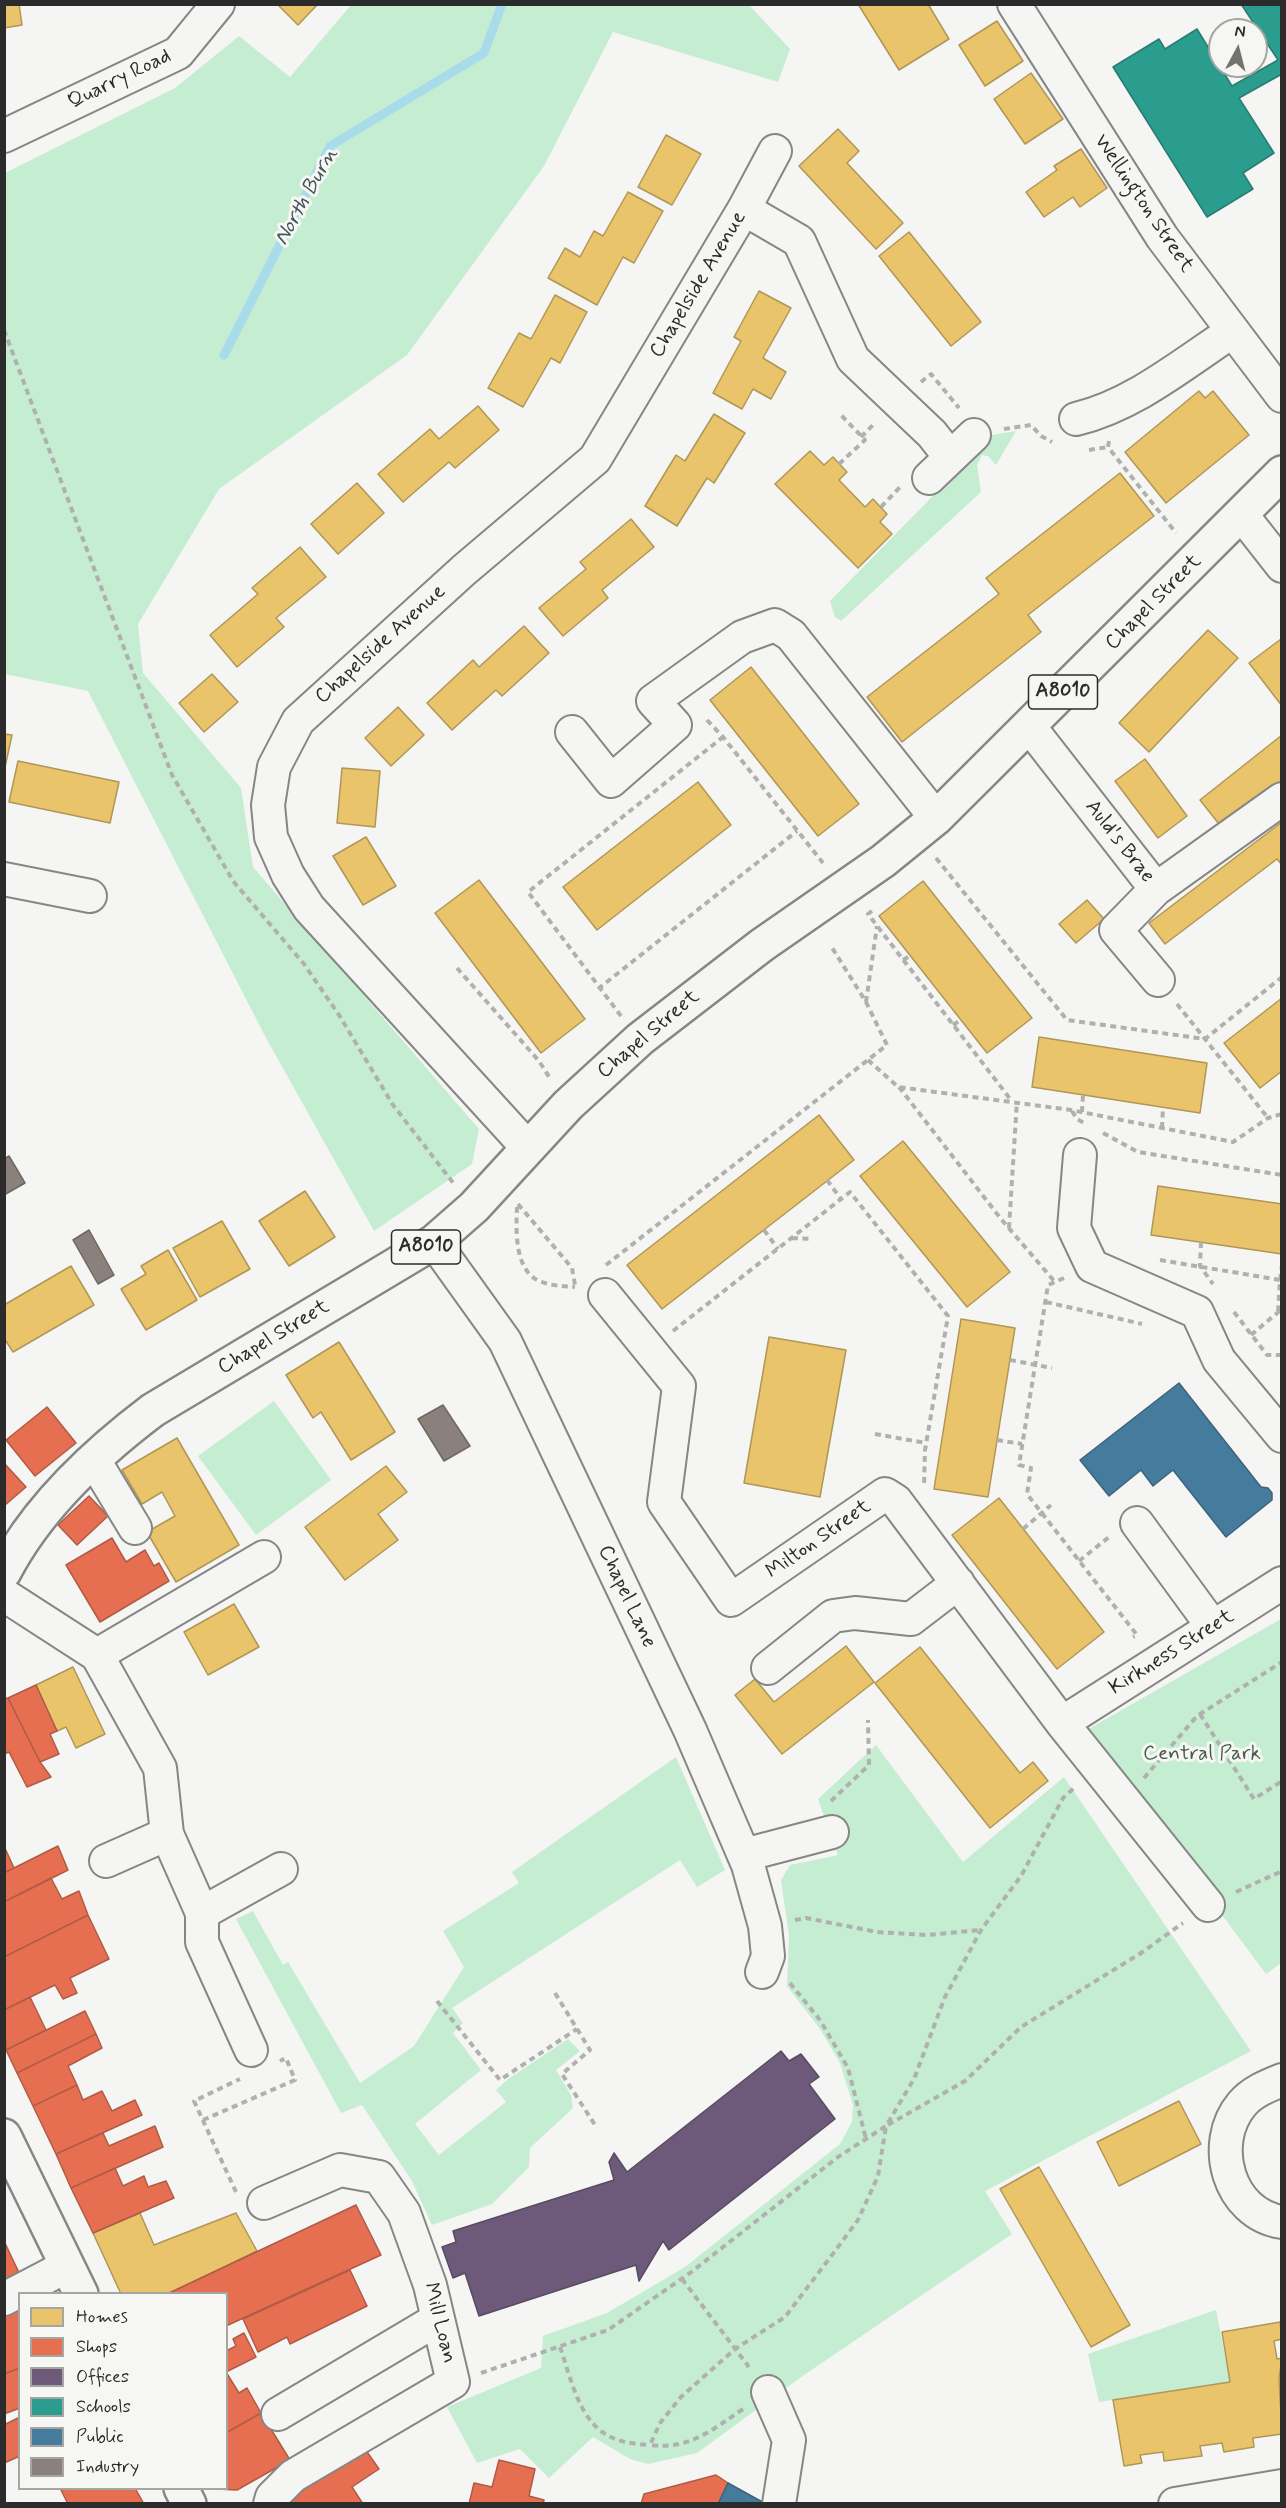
<!DOCTYPE html>
<style>
body{margin:0}
#map{position:relative;width:1286px;height:2508px;overflow:hidden;background:#f5f5f3;font-family:Mynerve,sans-serif}
canvas{display:block}
.frame{position:absolute;inset:0;border:6px solid #2b2b2b;pointer-events:none}
.legend{position:absolute;left:18px;top:2292px;width:210px;height:198px;box-sizing:border-box;background:#f6f6f2;border:2px solid #a5a5a2;margin:0;padding:8px 10px;list-style:none;font-size:18px;color:#2b2b2b}
.legend li{display:flex;align-items:center;gap:12px;height:30px}
.legend b{width:30px;border:2px solid #a5a5a2}
.north{position:absolute;left:1208px;top:18px;width:60px;height:60px;box-sizing:border-box;background:#f6f6f2;border:2px solid #a5a5a2;border-radius:50%;rotate:7deg;font-size:16px;font-weight:700;line-height:24px;text-align:center;color:#2b2b2b}
.north::after{content:'';display:block;margin:auto;width:21px;height:27px;background:#727271;clip-path:polygon(50% 0,100% 100%,50% 72%,0 100%)}
</style>
<div id="map">
<canvas width="1286" height="2508"></canvas>
<div class="frame"></div>
<ul class="legend">
<li><b style="height:16px;background:#e9c46a"></b>Homes</li>
<li><b style="height:16px;background:#e76f51"></b>Shops</li>
<li><b style="height:16px;background:#6d597a"></b>Offices</li>
<li><b style="height:16px;background:#2a9d8f"></b>Schools</li>
<li><b style="height:16px;background:#457b9d"></b>Public</li>
<li><b style="height:16px;background:#8a817c"></b>Industry</li>
</ul>
<div class="north">N</div>
</div>
<script>
const ctx = document.querySelector('canvas').getContext('2d');
ctx.lineJoin = 'round';
function paint(path, color) {
  ctx.fillStyle = color;
  ctx.fill(path, 'evenodd');
}
function strokePath(path, color, width, dash) {
  ctx.strokeStyle = color;
  ctx.lineWidth = width;
  ctx.lineCap = dash ? 'butt' : 'round';
  ctx.setLineDash(dash || []);
  ctx.stroke(path);
}
function label(font, color, halo, rows, align = 'center') {
  ctx.font = font + ' Mynerve,sans-serif';
  ctx.lineWidth = 6;
  ctx.setLineDash([]);
  ctx.textBaseline = 'middle';
  ctx.strokeStyle = halo;
  ctx.fillStyle = color;
  for (const [text, x, y, turn = 0] of rows) {
    ctx.save();
    ctx.translate(x, y);
    ctx.rotate((+turn || 0) * Math.PI / 180);
    ctx.textAlign = isNaN(turn) ? turn : align;
    if (halo) ctx.strokeText(text, 0, 0);
    ctx.fillText(text, 0, 0);
    ctx.restore();
  }
}
paint(new Path2D(`
 M351 5H749L790 49 778 82 613 32 544 166 407 355 219 489 138 624 143 673 241 788 253 867 479 1129 472 1164 374 1231 266 1038 88 691 5 674V173L175 88 239 36 290 77Z
 M1016 431 996 465 988 456 982 455 977 465 981 492 841 621 835 617 830 601 973 455 986 436Z
 M274 1401 331 1480 256 1535 198 1456Z
 M1281 1619V1963L1266 1974 1085 1731Z
 M876 1745 963 1862 1064 1777 1251 2051 985 2191 1012 2234 804 2375 697 2453 648 2464 630 2459 593 2437 549 2478 520 2449 477 2463 447 2407 541 2368 543 2336 607 2313 685 2267 840 2144 852 2122 853 2105 840 2063 820 2029 787 1986 789 1936 781 1880 790 1865 838 1855 818 1799Z
 M676 1757 725 1870 697 1887 680 1860 452 2008 463 2023 453 2033 481 2070 415 2124 439 2155 506 2102 496 2090 508 2079 568 2039 580 2051 556 2070 571 2095 573 2108 530 2148 529 2167 492 2204 432 2225 412 2181 362 2105 341 2113 236 1919 253 1911 283 1965 288 1962 360 2083 414 2046 464 1967 443 1931 519 1883 512 1872Z
 M1216 2310 1230 2382 1099 2402 1088 2354Z`), '#c5edd1');
const homes = new Path2D(`
 M4 4H19L22 25 4 28Z
 M277 4H318L298 25Z
 M858 4H928L949 39 899 70Z
 M997 21 1023 61 985 86 959 45Z
 M1031 73 1063 119 1025 144 994 99Z
 M838 129 859 151 847 163 903 223 876 249 799 166Z
 M666 135 701 154 672 205 638 187Z
 M1081 149 1107 188 1080 207 1073 197 1044 217 1026 192 1057 170 1054 166Z
 M628 192 663 211 634 263 623 257 597 305 548 278 565 248 580 257 594 231 603 236Z
 M909 232 981 322 951 346 879 256Z
 M759 291 791 308 763 358 786 372 771 399 753 389 742 409 713 393 741 341 734 337Z
 M555 295 587 312 560 363 551 358 523 407 488 388 519 333 531 339Z
 M1199 391 1205 398 1213 391 1249 435 1166 503 1125 452Z
 M478 406 499 430 455 468 449 462 403 502 378 474 430 429 439 439Z
 M714 414 745 433 714 483 707 478 677 526 645 506 676 455 685 461Z
 M810 451 824 465 833 457 847 472 839 480 865 507 873 499 887 514 880 522 892 534 858 568 775 484Z
 M1120 473 1154 516 1028 615 1041 632 902 742 867 697 999 594 986 578Z
 M357 483 384 513 338 554 311 524Z
 M631 519 654 547 602 590 608 598 563 636 539 608 586 569 580 562Z
 M300 547 326 577 276 618 284 627 237 667 210 635 258 594 252 588Z
 M524 626 549 653 502 696 496 690 452 730 427 703 473 660 479 667Z
 M1208 630 1238 658 1149 752 1119 723Z
 M1281 639 1282 640V706L1249 663Z
 M751 667 859 804 818 836 710 700Z
 M212 674 238 702 204 732 179 703Z
 M398 707 424 735 391 766 365 738Z
 M4 734 12 735 4 772Z
 M1282 735V782L1223 829 1200 800Z
 M1145 759 1187 816 1158 838 1115 781Z
 M18 761 119 782 110 823 9 802Z
 M342 768 380 771 375 827 337 823Z
 M698 782 731 825 597 930 563 887Z
 M1282 822V865L1277 859 1165 944 1149 923Z
 M366 837 396 886 363 905 333 856Z
 M479 880 585 1019 541 1053 435 913Z
 M923 881 1032 1018 987 1053 879 916Z
 M1087 900 1104 919 1076 943 1059 924Z
 M1282 998V1071L1260 1088 1224 1043Z
 M1039 1037 1207 1063 1200 1113 1032 1087Z
 M819 1115 854 1160 662 1309 627 1265Z
 M903 1141 1010 1272 967 1307 860 1176Z
 M1158 1186 1282 1204V1254L1151 1235Z
 M305 1191 335 1237 289 1266 259 1221Z
 M222 1221 250 1269 200 1297 173 1248Z
 M168 1250 197 1300 146 1330 121 1289 146 1274 141 1266Z
 M71 1266 94 1305 13 1352 4 1338V1305Z
 M961 1319 1015 1328 988 1497 934 1489Z
 M769 1337 846 1350 820 1497 744 1483Z
 M339 1342 395 1432 351 1460 321 1412 313 1418 286 1375Z
 M177 1438 239 1545 176 1582 147 1532 175 1516 162 1492 142 1504 122 1470Z
 M386 1466 407 1492 378 1514 398 1540 345 1580 305 1527Z
 M999 1498 1104 1632 1057 1669 952 1535Z
 M234 1604 259 1647 208 1675 184 1632Z
 M846 1646 874 1682 782 1754 735 1695 755 1679 774 1702Z
 M920 1647 1020 1773 1033 1762 1048 1781 990 1828 875 1683Z
 M73 1667 105 1734 76 1748 66 1727 57 1731 36 1685Z
 M1179 2101 1201 2144 1119 2186 1097 2142Z
 M1039 2167 1130 2325 1091 2347 1000 2189Z
 M140 2213 154 2245 236 2213 257 2251 168 2294H121L93 2233Z
 M1280 2322 1282 2339 1274 2341 1277 2359 1282 2358 1279 2378 1282 2434 1253 2438 1254 2447 1224 2452 1222 2443 1200 2446 1202 2456 1164 2461 1163 2452 1140 2455 1142 2463 1124 2466 1113 2400 1230 2382 1222 2332Z`);
paint(homes, '#e9c46a');
strokePath(homes, '#b09657', 1.5);
const shops = new Path2D(`
 M47 1407 76 1443 35 1476 6 1440Z
 M4 1463 26 1487 4 1506Z
 M89 1496 108 1516 77 1545 58 1525Z
 M112 1538 126 1562 145 1550 154 1566 159 1563 169 1581 100 1622 66 1565Z
 M36 1685 57 1731 50 1734 59 1754 40 1762 8 1698Z
 M8 1698 40 1762 51 1777 27 1787 9 1752 4 1754V1699Z
 M4 1846 14 1868 4 1873Z
 M58 1846 68 1870 4 1902V1873Z
 M51 1878 62 1899 79 1891 88 1915 4 1957V1902Z
 M88 1915 109 1959 70 1978 77 1993 63 1999 55 1985 4 2010V1957Z
 M30 1997 46 2030 6 2050 4 2010Z
 M85 2011 96 2034 17 2073 6 2050Z
 M96 2034 102 2048 68 2066 77 2085 33 2106 17 2073Z
 M77 2085 83 2100 102 2091 112 2111 135 2100 142 2115 56 2154 33 2106Z
 M155 2126 163 2147 71 2188 56 2154 103 2133 109 2146Z
 M115 2168 123 2186 144 2176 148 2187 166 2181 174 2198 93 2233 71 2188Z
 M356 2205 381 2255 226 2326V2294H167Z
 M4 2241 22 2279 4 2288Z
 M350 2270 367 2306 290 2344 287 2337 258 2352 243 2319Z
 M20 2303V2368L4 2374V2310Z
 M244 2333 256 2357 226 2372V2351L236 2346 233 2339Z
 M20 2368V2408L4 2414V2374Z
 M226 2372 239 2393 247 2388 261 2413 226 2433Z
 M261 2413 290 2460 237 2490 217 2489 226 2488V2433Z
 M20 2417V2456L4 2463V2425Z
 M365 2449 379 2469 352 2487 363 2504H292L291 2492Z
 M499 2460 535 2469 529 2496 544 2500 543 2504H469L474 2483 492 2487Z
 M716 2475 728 2483 718 2504H641L644 2494Z
 M60 2488H135L144 2504H68Z`);
paint(shops, '#e76f51');
strokePath(shops, '#af5b46', 1.5);
const offices = new Path2D(`
 M781 2051 789 2061 801 2054 819 2077 809 2084 835 2119 669 2250 663 2241 639 2281 636 2265 479 2316 465 2273 453 2278 442 2247 456 2242 453 2231 614 2180 609 2162 614 2153 627 2172Z`);
paint(offices, '#6d597a');
strokePath(offices, '#594b62', 1.5);
const schools = new Path2D(`
 M1241 4H1282V74L1239 98 1274 153 1243 173 1253 189 1207 217 1113 67 1159 39 1165 49 1197 29 1232 86 1278 60Z`);
paint(schools, '#2a9d8f');
strokePath(schools, '#2a7b71', 1.5);
const public = new Path2D(`
 M1179 1383 1261 1487 1268 1488 1272 1493V1500L1226 1537 1173 1470 1153 1486 1141 1470 1109 1496 1080 1460Z
 M728 2483 766 2504H718Z`);
paint(public, '#457b9d');
strokePath(public, '#3d637b', 1.5);
const industry = new Path2D(`
 M9 1156 25 1183 4 1195V1159Z
 M89 1230 114 1275 98 1284 73 1240Z
 M443 1405 470 1446 444 1461 418 1419Z`);
paint(industry, '#8a817c');
strokePath(industry, '#6e6764', 1.5);
strokePath(new Path2D(`
 M224 355 330 146 484 53 502 4`), '#a8dceb', 9);
const minor = new Path2D(`
 M1014 4 1162 237 1282 396
 M4 136 178 53 218 4
 M744 209 799 241 853 359 932 434 950 457
 M1076 419C1134 405 1183 364 1233 331
 M929 478 974 435
 M1242 515 1282 566
 M1029 726 1156 889 1116 930 1158 980
 M572 732 611 781 675 725 653 701 742 637 775 625 791 635 936 818
 M4 879 90 896
 M1156 889 1282 799
 M528 1148 309 908 288 875 271 837 268 805 274 767 298 721 464 570 595 459 744 209 775 151
 M1080 1155 1074 1228 1092 1266 1197 1312 1219 1360 1282 1436
 M434 1242 505 1341 690 1730 748 1865 765 1926 768 1956 762 1972
 M605 1295 679 1386 664 1502 731 1600 885 1494 896 1501 1062 1723 1208 1905
 M94 1460 135 1528
 M1137 1523 1213 1627
 M4 1595 97 1655 160 1768 167 1834 202 1913V1942L251 2050
 M97 1655 264 1557
 M768 1668 833 1616 855 1613 911 1619 958 1583
 M1062 1723 1282 1583
 M744 1855 832 1832
 M106 1861 167 1834
 M202 1913 281 1869
 M1282 2080C1267 2086 1252 2092 1242 2104 1209 2143 1228 2214 1282 2222
 M264 2203 340 2170 379 2177 404 2213 430 2285 453 2382 293 2476 272 2497 270 2504
 M4 2299 67 2266
 M768 2392 789 2440 779 2504
 M278 2414 438 2319
 M1175 2504 1282 2486`);
const major = new Path2D(`
 M4 1572C37 1508 96 1453 153 1410L434 1242 474 1207 568 1105 640 1039 762 945 883 861 936 818 1282 473
 M4 2136 81 2294
 M181 2488 189 2504`);
strokePath(minor, '#868685', 36);
strokePath(major, '#868685', 38);
strokePath(new Path2D(`
 M4 330 172 775 233 881 304 964 339 1015 393 1105 454 1184
 M921 382 931 374 959 408
 M1004 429 1031 425 1041 436 1052 442
 M861 437 875 423
 M1109 441 1108 447 1176 533
 M1089 450 1108 447
 M839 464 865 440 841 415
 M881 507 901 486
 M707 720 723 737 823 863
 M936 858 1067 1020 1205 1039 1282 977
 M872 911 868 914 1011 1100
 M903 960 910 956
 M457 968 539 1061 551 1080
 M598 989 797 831
 M866 1002 877 926
 M1177 1004 1268 1118
 M621 1016 528 892 723 737
 M953 1025 961 1020
 M868 1060 898 1087 1071 1110 1233 1142 1268 1118 1282 1114
 M899 1087 1001 1219 1055 1282
 M1072 1111 1077 1119 1086 1124
 M1082 1112 1083 1095
 M1162 1128 1163 1107
 M1103 1133 1138 1152 1282 1175
 M827 1180 841 1199
 M518 1204 572 1268 575 1285
 M517 1207C516 1231 514 1273 542 1282 552 1286 564 1286 575 1287
 M1009 1228 1017 1101
 M764 1230 778 1249
 M792 1238 813 1239
 M1201 1242 1200 1266 1213 1284
 M1160 1260 1280 1280 1278 1312
 M606 1265 887 1045 866 1002 831 946
 M1064 1278 1048 1285 1019 1465 1031 1468 1027 1494 1137 1635 1133 1637
 M1280 1280 1282 1265
 M1046 1302 1142 1324
 M1234 1312 1267 1355H1282
 M673 1331 850 1192 948 1316 925 1450 924 1486
 M1251 1335 1282 1309
 M1010 1360 1052 1368
 M875 1434 926 1443
 M997 1440 1022 1444
 M1023 1529 1051 1505
 M1079 1561 1109 1537
 M1200 1714 1254 1799 1282 1781
 M1144 1778 1197 1716 1282 1662
 M831 1801 869 1765 868 1720
 M1236 1892 1282 1871
 M795 1920 806 1918 877 1932 927 1935 981 1930
 M790 1983 820 2020 848 2068 866 2139
 M555 1993 590 2050 562 2074 597 2128
 M437 2001 500 2080 577 2029
 M203 2120 295 2080 286 2058 280 2061
 M236 2192 194 2101 240 2079
 M682 2279 749 2367
 M560 2347C571 2378 579 2424 613 2438 623 2443 638 2444 650 2445
 M481 2373 608 2330 690 2273 838 2157 886 2126 914 2079 945 1997 981 1930 1021 1876 1063 1798 1074 1788
 M743 2409C712 2430 689 2450 650 2445L660 2423 681 2397 735 2349 785 2317 835 2251 858 2220 878 2176 886 2126 965 2081 1021 2027 1141 1953 1183 1923`), '#b0b0af', 4, [6, 4.5]);
strokePath(minor, '#f5f5f3', 32);
strokePath(major, '#f5f5f3', 33);
for (const [x, y, w] of [
 [1063,692,69],
 [426,1247,69]
]) {
  const box = new Path2D();
  box.roundRect(x - w / 2, y - 17, w, 34, 4.5);
  ctx.fillStyle = '#f6f6f2';
  ctx.fill(box);
  strokePath(box, '#2b2b2b', 1.5);
}
label('bold 20px', '#2b2b2b', null, [
 ["A8010",1063,692],
 ["A8010",426,1247]
]);
label('21px', '#2b2b2b', '#f6f6f2', [
 ["Quarry Road",120,80,-26],
 ["Wellington Street",1143,204,56],
 ["Chapelside Avenue",699,285,-59],
 ["Chapel Street",1154,603,-45],
 ["Chapelside Avenue",381,645,-42],
 ["Auld's Brae",1119,842,52],
 ["Chapel Street",649,1035,-40],
 ["Chapel Street",274,1338,-31],
 ["Milton Street",819,1540,-35],
 ["Chapel Lane",626,1597,65],
 ["Kirkness Street",1172,1653,-32],
 ["Mill Loan",439,2323,76]
]);
label('21px', '#485a4e', '#f6f6f2', [
 ["Central Park",1202,1755]
]);
label('italic 22px', '#42545a', '#f6f6f2', [
 ["North Burn",307,197,-61]
]);
</script>
